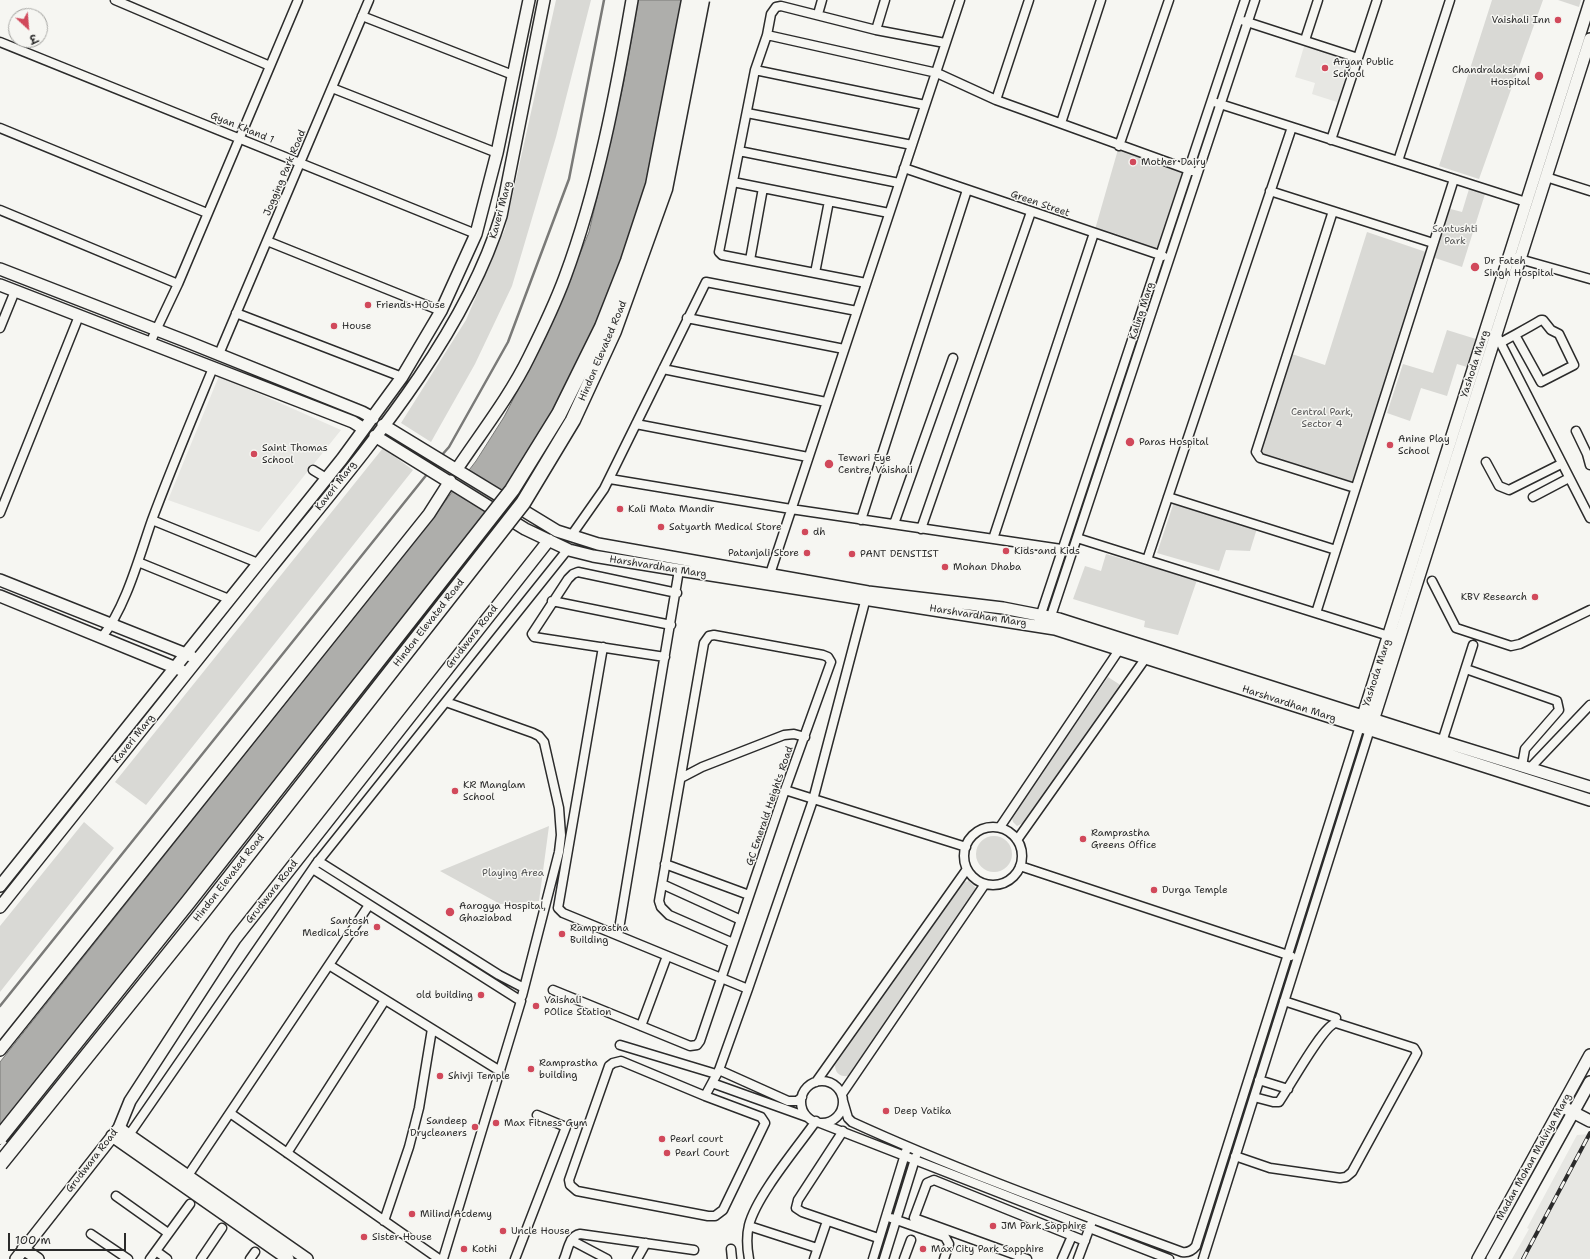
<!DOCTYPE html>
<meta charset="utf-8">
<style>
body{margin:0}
#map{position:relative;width:1590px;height:1259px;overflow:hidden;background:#f6f6f2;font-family:"Shantell Sans","Playpen Sans Deva",sans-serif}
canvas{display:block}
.north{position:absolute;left:8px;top:8px;width:40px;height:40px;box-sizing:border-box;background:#f6f6f2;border:1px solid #a5a5a2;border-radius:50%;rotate:154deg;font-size:11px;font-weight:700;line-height:16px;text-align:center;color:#2b2b2b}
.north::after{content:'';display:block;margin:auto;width:14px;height:18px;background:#d1495b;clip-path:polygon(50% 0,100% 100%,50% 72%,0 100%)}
.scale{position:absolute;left:8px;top:1233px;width:118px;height:18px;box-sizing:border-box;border:2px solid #2b2b2b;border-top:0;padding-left:5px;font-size:12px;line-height:14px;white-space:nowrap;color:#2b2b2b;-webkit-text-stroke:3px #f6f6f2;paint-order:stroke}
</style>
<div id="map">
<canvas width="1590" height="1259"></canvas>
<div class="north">उ</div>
<div class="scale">100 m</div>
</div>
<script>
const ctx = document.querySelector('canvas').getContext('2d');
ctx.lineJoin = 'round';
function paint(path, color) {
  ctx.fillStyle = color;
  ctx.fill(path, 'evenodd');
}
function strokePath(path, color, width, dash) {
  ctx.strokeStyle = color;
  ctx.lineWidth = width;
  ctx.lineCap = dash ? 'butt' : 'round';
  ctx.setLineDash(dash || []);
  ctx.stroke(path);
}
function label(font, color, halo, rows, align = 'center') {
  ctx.font = font + ' "Shantell Sans",sans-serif';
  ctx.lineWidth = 3;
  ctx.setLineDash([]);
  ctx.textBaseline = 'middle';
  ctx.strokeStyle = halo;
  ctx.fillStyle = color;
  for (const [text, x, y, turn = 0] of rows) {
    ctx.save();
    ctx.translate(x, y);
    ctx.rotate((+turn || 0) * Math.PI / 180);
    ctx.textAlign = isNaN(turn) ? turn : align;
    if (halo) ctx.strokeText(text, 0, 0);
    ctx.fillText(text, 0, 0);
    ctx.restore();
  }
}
paint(new Path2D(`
 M1305 43 1354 59 1340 103 1312 94 1315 83 1295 77Z
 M219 376 341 430 259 532 168 500Z
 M1590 1134V1259H1512L1529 1229 1527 1228 1577 1135Z`), '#e7e7e3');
paint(new Path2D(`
 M556 0H591L556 137 512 286 475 364 431 442 401 423 466 320 505 229Z
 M1492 0H1543L1479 179 1439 166Z
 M1558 0H1581L1579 7Z
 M1119 146 1188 170 1160 255 1094 233Z
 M1469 189 1485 194 1462 267 1432 257 1447 208 1462 212Z
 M1367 232 1426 252 1354 482 1259 453 1292 354 1325 365Z
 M1447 330 1476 339 1467 367 1457 364 1447 396 1421 388 1410 421 1387 413 1403 364 1433 373Z
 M383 448 413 470 146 805 115 782Z
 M1175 499 1258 525 1250 551 1226 550 1219 571 1157 553Z
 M1106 554 1197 580 1178 635 1144 627 1145 621 1073 599 1085 566 1101 571Z
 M1108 677 1122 686 1025 822 1017 826 1013 822 1012 818 1014 814Z
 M84 822 114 848 0 992V926Z
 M549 826 539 901 500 904 440 871Z
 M976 854a18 18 0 1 1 36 0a18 18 0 1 1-36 0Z
 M969 881 977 889 848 1076C840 1077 835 1073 835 1065L964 882Z`), '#d9d9d5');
const water = new Path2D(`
 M639 0H692L669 141 609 320 532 475 443 594 0 1145V1062L414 542 476 461 504 417 547 334 589 232 623 86Z`);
paint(water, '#aeaeab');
strokePath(water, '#7a7a78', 1);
strokePath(new Path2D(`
 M441 456 449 447 508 342 569 179 604 0
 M0 1006 428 473`), '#7a7a78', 2.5);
const street = new Path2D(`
 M115 0 270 66
 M818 14 822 0
 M362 16 513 75
 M1244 21 1358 58
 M876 30 885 0
 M767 35 937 73 996 100 1192 171
 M1305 40 1318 0
 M0 42 476 234
 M755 70 925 105
 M332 88 497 153
 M996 100 1029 0
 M1217 103 1526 202
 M747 113 912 145
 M1061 123 1101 0
 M0 128 207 213
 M1331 140 1377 0
 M1119 146 1169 0
 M739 151 899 183
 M1398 161 1450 0
 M904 168 1163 256
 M1546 177 1590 191
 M733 182 889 213
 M1270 191 1433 243
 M0 210 178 284
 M1333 211 1256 452 1260 458 1355 488
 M267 241 441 311
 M1516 258 1590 279
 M750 260 763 188
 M815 273 829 201
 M866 283 722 255 719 252 755 70 767 35 771 14 776 7 781 6 876 30 945 43
 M236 313 402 377
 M687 318 844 349
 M0 328 15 291
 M1494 334H1496L1590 518
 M150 343 178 284 298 0
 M1500 343C1514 335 1528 328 1541 320H1543L1551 330 1559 334 1574 365 1541 382 1515 335
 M219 354 369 0
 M663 369 826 402
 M636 424 808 457
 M1576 431 1587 454 1590 465
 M1486 462 1499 486 1509 490 1561 464
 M313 470 326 478
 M610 479 791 509 1068 550
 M1168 497 1336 550
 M1533 497 1569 478
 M0 513 79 316
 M152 520 258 563
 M861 520 967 190
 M894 524 953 358
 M921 529 1031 212
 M571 536 604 489 706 282 857 311
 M1077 538 1392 637
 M993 539 1094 233
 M1147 560 1292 127
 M138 562 229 599
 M770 574 960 0
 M1432 581 1456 628 1511 646 1520 644 1590 610
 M552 601 671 625
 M1316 613 1454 179
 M1049 622 1255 0
 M1037 626 1245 0
 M102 637C126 607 139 557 152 520 171 469 192 419 213 368
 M603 647 558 908 563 913 748 989
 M665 657 534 637 532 634 568 579 573 574 578 572 677 593
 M1466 669 1557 701 1559 710 1525 749 1522 766
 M446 702 533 733 539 736 544 742 559 808 561 835 559 852 522 996
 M1442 742 1473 645
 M1530 768 1590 705
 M681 778 702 767 784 735 794 734 805 737
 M785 790 966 847
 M1000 827 1119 650
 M964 856a29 29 0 1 1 58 0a29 29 0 1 1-58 0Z
 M1017 840 1145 659
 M318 861 499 975 524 988
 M665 864 749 895
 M1020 866 1291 956
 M313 869 521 1001 443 1259
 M662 884 741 920
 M618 935 679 570
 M329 965 500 1071
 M553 990 690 1046 697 1045 700 1041 785 790 831 662 828 657 823 655 714 635 709 636 704 643 659 901 661 907 669 915 733 943
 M1284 1001 1336 1018
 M641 1026 667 956
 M620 1045 716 1074
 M719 1070 788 1101H797L802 1097
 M1259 1080 1288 1089
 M801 1102a21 21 0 1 1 42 0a21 21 0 1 1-42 0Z
 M816 1082 967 869
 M712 1083 807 1117
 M842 1094 985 884
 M705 1096 621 1061 613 1063 609 1066 569 1180 570 1185 577 1191 708 1216H715L723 1210 765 1123 761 1117 705 1096 719 1070 748 989 813 800 867 594
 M843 1101 848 1118 852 1122C959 1171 1071 1211 1182 1252 1188 1253 1192 1251 1196 1246L1360 726
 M230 1113 439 1259
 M820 1123 1169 1259
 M843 1131 798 1200 796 1208 802 1212 878 1238
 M129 1135 316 864 568 549
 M287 1153 385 1000
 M1235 1156 1270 1168 1340 1178 1346 1177 1352 1172 1417 1053 1414 1048 1336 1023C1323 1025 1289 1088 1279 1102H1273L1254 1097
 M185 1180 369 905
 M116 1196 168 1233
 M891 1218 945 1237 949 1244 944 1259
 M384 1221 409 1147 419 1108 432 1029
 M749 1226 817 1248
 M91 1234 128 1259
 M571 1240 607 1259
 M731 1249 732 1259
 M156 1251 167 1259
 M150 1259 190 1204
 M201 1259 222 1228
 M250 1259 255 1252
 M515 1259 566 1127 537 1115
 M564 1259C568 1250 569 1236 580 1234L694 1250
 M637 1259 646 1243
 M749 1259C747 1248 746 1237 749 1225 757 1195 797 1148 816 1121
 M814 1259 827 1221
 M873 1259 906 1151
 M884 1259 916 1156
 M904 1259 911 1240
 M1027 1259 914 1218 927 1183 934 1180 1085 1241
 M1062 1259 1072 1236
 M1078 1259 1091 1224
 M1203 1259 1370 729`);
const secondary = new Path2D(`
 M0 269 188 342 362 412 373 418
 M0 285 353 422 364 429
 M383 425 557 531 598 544 868 592 1003 608 1059 619 1425 736 1590 787
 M375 436 525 529 569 550 593 556 679 570 1055 629 1590 800
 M457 469C481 433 510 396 529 357 542 331 555 304 565 277 598 188 616 93 632 0
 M0 580 191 656
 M0 596 181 670
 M1361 722 1590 2
 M1371 727 1590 39
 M0 886 342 459 402 377 441 311 476 234 497 153 529 0
 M0 907C90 795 179 682 269 570 352 466 461 346 501 216L544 0
 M0 1050 429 514 450 481
 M1567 1109 1590 1121
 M119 1128 307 1259
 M112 1136 288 1259
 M23 1249 38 1259
 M16 1259 119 1128 130 1101 235 939 549 540
 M1478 1259 1590 1055
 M1492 1259 1590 1082`);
strokePath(street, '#2b2b2b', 11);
strokePath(secondary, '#2b2b2b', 14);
strokePath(street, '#f6f6f2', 8);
strokePath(secondary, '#f6f6f2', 11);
const rail = new Path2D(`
 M1523 1259 1590 1133`);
strokePath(rail, '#2b2b2b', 4);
strokePath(rail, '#f6f6f2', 2.5, [8]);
const highwayBridge = new Path2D(`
 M0 1137 189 901 512 490 559 414 602 327 628 261 653 185 689 0
 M0 1164 202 913 523 503 573 420 614 331 665 189 702 0`);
strokePath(highwayBridge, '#2b2b2b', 17, []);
strokePath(highwayBridge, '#f6f6f2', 14);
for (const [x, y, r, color] of [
 [1558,20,4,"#d1495b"],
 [1325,68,4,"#d1495b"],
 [1539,76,5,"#d1495b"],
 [1133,162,4,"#d1495b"],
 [1475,267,5,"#d1495b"],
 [368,305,4,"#d1495b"],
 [334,326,4,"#d1495b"],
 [1130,442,5,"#d1495b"],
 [1390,445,4,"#d1495b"],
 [254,454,4,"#d1495b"],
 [829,464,5,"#d1495b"],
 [620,509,4,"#d1495b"],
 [661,527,4,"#d1495b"],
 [805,532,4,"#d1495b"],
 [1006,551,4,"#d1495b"],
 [807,553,4,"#d1495b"],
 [852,554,4,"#d1495b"],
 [945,567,4,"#d1495b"],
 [1535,597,4,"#d1495b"],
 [455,791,4,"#d1495b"],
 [1083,839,4,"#d1495b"],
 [1154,890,4,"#d1495b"],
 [450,912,5,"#d1495b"],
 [377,927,4,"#d1495b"],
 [562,934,4,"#d1495b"],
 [481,995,4,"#d1495b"],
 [536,1006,4,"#d1495b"],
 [531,1069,4,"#d1495b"],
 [440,1076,4,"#d1495b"],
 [886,1111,4,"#d1495b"],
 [496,1123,4,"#d1495b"],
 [475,1127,4,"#d1495b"],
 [662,1139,4,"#d1495b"],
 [667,1153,4,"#d1495b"],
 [412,1214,4,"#d1495b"],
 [993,1226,4,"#d1495b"],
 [503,1231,4,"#d1495b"],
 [364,1237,4,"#d1495b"],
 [464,1249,4,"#d1495b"],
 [923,1249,4,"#d1495b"]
]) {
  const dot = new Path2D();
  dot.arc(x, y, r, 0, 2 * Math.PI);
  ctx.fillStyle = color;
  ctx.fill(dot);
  strokePath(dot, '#f6f6f2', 1.5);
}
label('10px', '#2b2b2b', '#f6f6f2', [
 ["Vaishali Inn",1550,20,"right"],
 ["Aryan Public",1333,62],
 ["School",1333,74],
 ["Chandralakshmi",1530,70,"right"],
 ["Hospital",1530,82,"right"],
 ["Mother Dairy",1141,162],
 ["Dr Fateh",1484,261],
 ["Singh Hospital",1484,273],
 ["Friends HOuse",376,305],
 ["House",342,326],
 ["Anine Play",1398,439],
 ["School",1398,451],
 ["Paras Hospital",1139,442],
 ["Saint Thomas",262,448],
 ["School",262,460],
 ["Tewari Eye",838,458],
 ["Centre, Vaishali",838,470],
 ["Kali Mata Mandir",628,509],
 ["Satyarth Medical Store",669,527],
 ["dh",813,532],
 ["Kids and Kids",1014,551],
 ["Patanjali Store",799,553,"right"],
 ["PANT DENSTIST",860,554],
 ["Mohan Dhaba",953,567],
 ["KBV Research",1527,597,"right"],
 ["KR Manglam",463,785],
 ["School",463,797],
 ["Ramprastha",1091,833],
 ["Greens Office",1091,845],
 ["Durga Temple",1162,890],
 ["Aarogya Hospital,",459,906],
 ["Ghaziabad",459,918],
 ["Santosh",369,921,"right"],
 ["Medical Store",369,933,"right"],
 ["Ramprastha",570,928],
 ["Building",570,940],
 ["old building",473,995,"right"],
 ["Vaishali",544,1000],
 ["POlice Station",544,1012],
 ["Ramprastha",539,1063],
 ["building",539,1075],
 ["Shivji Temple",448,1076],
 ["Deep Vatika",894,1111],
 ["Sandeep",467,1121,"right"],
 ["Drycleaners",467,1133,"right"],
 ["Max Fitness Gym",504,1123],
 ["Pearl court",670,1139],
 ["Pearl Court",675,1153],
 ["Milind Acdemy",420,1214],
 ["JM Park Sapphire",1001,1226],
 ["Uncle House",511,1231],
 ["Sister House",372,1237],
 ["Kothi",472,1249],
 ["Max City Park Sapphire",931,1249]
], 'left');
label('10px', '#2b2b2b', '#f6f6f2', [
 ["Gyan Khand 1",242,128,22],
 ["Jogging Park Road",285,173,-67],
 ["Green Street",1040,204,19],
 ["Kaveri Marg",501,210,-75],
 ["Kaling Marg",1142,311,-72],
 ["Hindon Elevated Road",603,351,-67],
 ["Yashoda Marg",1475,364,-72],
 ["Kaveri Marg",336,486,-52],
 ["Harshvardhan Marg",658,567,9],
 ["Harshvardhan Marg",978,616,9],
 ["Hindon Elevated Road",429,623,-52],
 ["Grudwara Road",472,637,-52],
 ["Yashoda Marg",1377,673,-72],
 ["Harshvardhan Marg",1289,704,18],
 ["Kaveri Marg",134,739,-51],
 ["GC Emerald Heights Road",770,806,-71],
 ["Hindon Elevated Road",229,878,-52],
 ["Grudwara Road",272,892,-52],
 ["Madan Mohan Malviya Marg",1534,1157,-61],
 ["Grudwara Road",92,1161,-52]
]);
label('10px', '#565656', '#f6f6f2', [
 ["Santushti",1455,229],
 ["Park",1455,241],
 ["Central Park,",1322,412],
 ["Sector 4",1322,424],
 ["Playing Area",513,873]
]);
</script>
